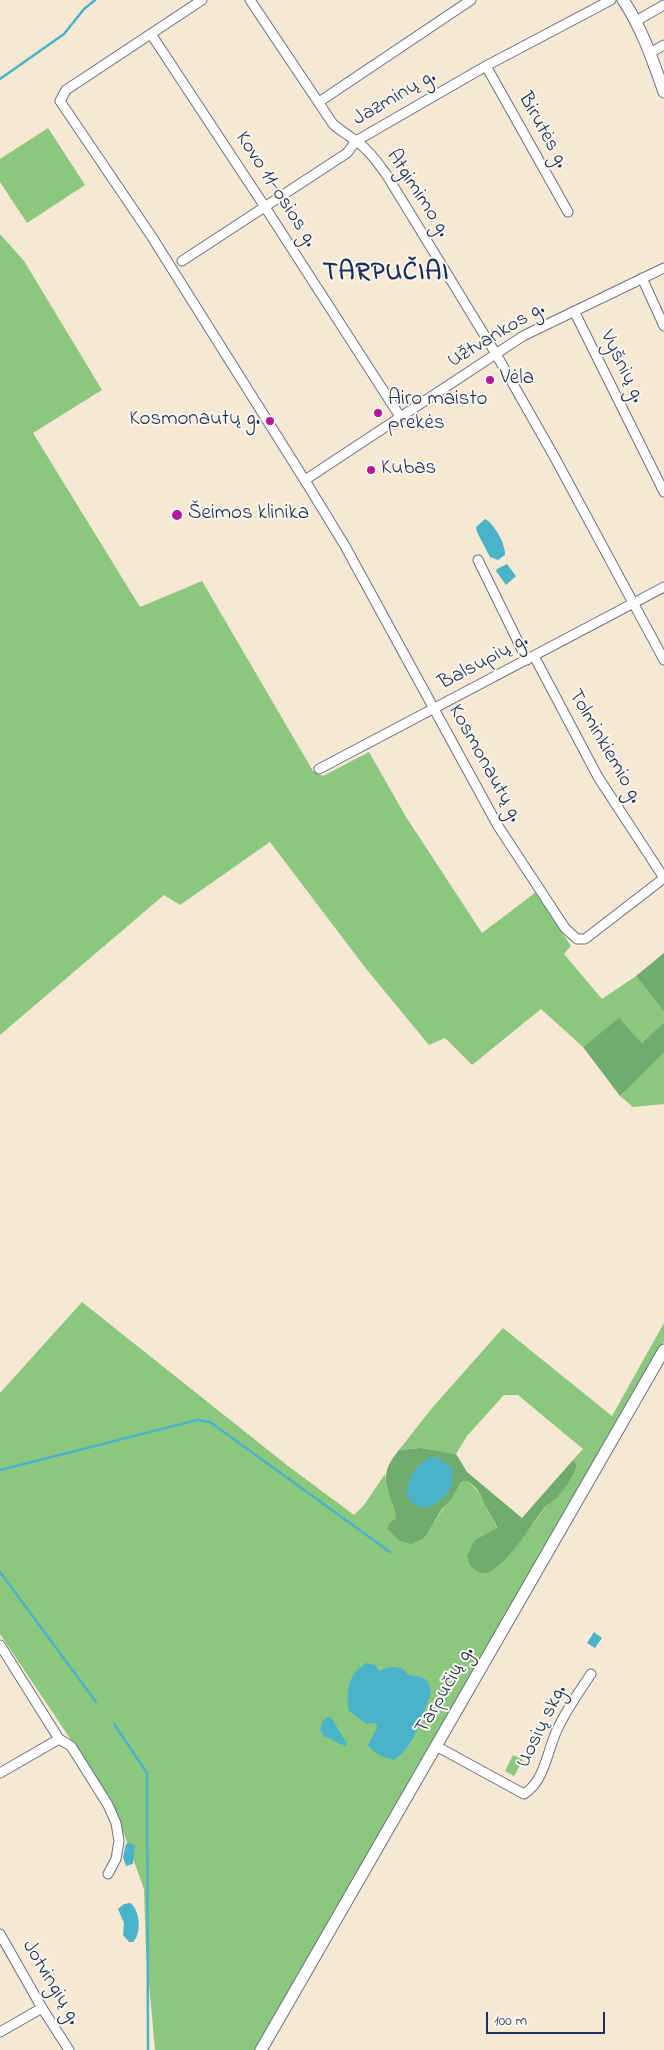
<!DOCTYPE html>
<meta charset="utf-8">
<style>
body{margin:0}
#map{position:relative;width:664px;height:2050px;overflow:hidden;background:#f6e8d3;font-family:"Indie Flower",sans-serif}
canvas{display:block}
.scale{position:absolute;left:486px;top:2012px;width:119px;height:22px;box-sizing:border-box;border:2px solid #1b2f5e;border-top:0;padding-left:6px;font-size:15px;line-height:18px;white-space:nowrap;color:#1b2f5e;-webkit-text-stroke:4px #fbf7ec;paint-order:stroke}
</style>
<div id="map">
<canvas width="664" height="2050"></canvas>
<div class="scale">100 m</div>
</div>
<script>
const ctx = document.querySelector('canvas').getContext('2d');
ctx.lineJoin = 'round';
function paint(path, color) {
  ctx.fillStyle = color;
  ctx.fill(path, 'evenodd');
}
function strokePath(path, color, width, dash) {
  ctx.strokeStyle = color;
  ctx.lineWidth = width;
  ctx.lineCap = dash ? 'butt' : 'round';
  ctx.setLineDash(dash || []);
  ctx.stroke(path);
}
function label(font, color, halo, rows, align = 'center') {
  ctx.font = font + ' "Indie Flower",sans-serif';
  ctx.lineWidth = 4;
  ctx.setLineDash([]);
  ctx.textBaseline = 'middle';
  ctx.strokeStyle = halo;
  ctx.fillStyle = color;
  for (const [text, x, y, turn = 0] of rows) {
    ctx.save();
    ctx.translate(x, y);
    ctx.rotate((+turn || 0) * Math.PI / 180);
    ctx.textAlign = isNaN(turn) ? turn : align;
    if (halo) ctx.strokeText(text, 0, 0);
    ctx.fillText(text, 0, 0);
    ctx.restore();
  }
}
paint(new Path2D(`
 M48 128 85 185 27 223 0 182V159Z
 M0 234 24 261 102 390 33 433 140 607 202 581 313 771 323 776 369 752 406 817 482 933 536 892 571 946 564 954 602 999 636 976 664 1012V1022L642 1043 619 1019 583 1047 541 1009 472 1065 445 1038 429 1045 367 970 270 842 180 905 164 895 0 1035Z
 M664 1053V1104L633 1107 620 1096Z
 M82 1302 288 1466 354 1515 364 1505 385 1474 387 1489 396 1511V1518L389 1523 433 1524C442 1509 453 1497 462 1481H468L483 1497 487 1510 494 1519 505 1558C531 1529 553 1496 577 1465L573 1460 583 1449 518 1395H504L467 1436 456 1454 421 1448 399 1450 432 1408 503 1328 612 1416 664 1323V1341L657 1354 255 2050H155L146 1951 144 1889 112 1801 0 1634V1393Z
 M513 1755 523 1760 514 1776 505 1771Z`), '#8bc87e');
paint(new Path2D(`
 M664 953V1012L636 976Z
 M619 1018 642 1043 664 1022V1053L620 1096 583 1047Z
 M421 1448 456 1454 467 1472 522 1518 573 1460 577 1465C574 1476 563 1492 554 1500 550 1503 546 1505 543 1510 527 1530 513 1557 491 1571 488 1573 483 1573 480 1573L470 1566 467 1556 475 1540 497 1528C495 1520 491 1516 487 1509 481 1495 481 1492 468 1481H462L450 1501 442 1509 424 1538 411 1544 400 1541 388 1529 389 1523 396 1518C396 1511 394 1508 392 1502 383 1480 383 1469 399 1450Z`), '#70ac6d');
paint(new Path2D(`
 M485 519C494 523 506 545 505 555L498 560 490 557 477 532 476 527Z
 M507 564 516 576 506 585 496 571 497 569Z
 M430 1457 440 1458 452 1468C452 1474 453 1480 452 1485 449 1495 431 1510 420 1507 414 1506 411 1501 407 1497 408 1477 413 1468 430 1457Z
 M594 1632 602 1638 595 1648 587 1643Z
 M366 1663 375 1665 379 1671C390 1666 401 1664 408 1675 422 1677 429 1676 431 1693 422 1715 415 1747 394 1760 383 1757 374 1754 368 1745L377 1728 376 1723 367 1724 349 1711C345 1691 349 1673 366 1663Z
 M331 1717 347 1744 345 1746 324 1736 320 1730 322 1722 326 1718Z
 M129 1843 135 1845 133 1864 126 1866 123 1857 126 1844Z
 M130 1903C140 1909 142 1934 133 1942H129L123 1935 124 1923 118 1909 124 1904Z`), '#4bb3c9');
strokePath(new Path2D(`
 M0 79 64 34 84 9 95 0
 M0 1470 197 1420 210 1422 390 1552
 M0 1572 96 1702
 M114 1724 147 1773 148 2050`), '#4bb3c9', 2.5);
const minor = new Path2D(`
 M202 0 66 90 60 101 152 237 309 487 345 546 498 826 565 928 577 939H585L664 878 598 777 534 656
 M250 0 333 124C341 131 348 135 356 141 369 150 377 162 386 174L496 354 555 458 664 660
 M636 21 664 5
 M151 34 265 207 401 418
 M650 53 664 45
 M486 66 568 212
 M319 102 471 0
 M182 261 347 153 356 141 486 66 611 0
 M642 278 664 326
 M574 311 664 492
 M305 480 523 336 664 268
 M478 560 527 660
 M319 769 664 587
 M0 1645 59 1739 71 1746 108 1805 116 1823 119 1841 116 1859 108 1874
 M436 1746 524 1794C545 1781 547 1751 557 1730 566 1710 579 1692 591 1674
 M0 1773 59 1739
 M0 1934 42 2008 69 2050
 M0 2032 42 2008`);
const secondary = new Path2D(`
 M623 0C642 28 653 61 664 92
 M261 2050 664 1350`);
strokePath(minor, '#687087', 11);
strokePath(secondary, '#687087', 13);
strokePath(minor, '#fff', 9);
strokePath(secondary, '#fff', 11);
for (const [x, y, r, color] of [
 [490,380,5,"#b5179e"],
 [378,413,5,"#b5179e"],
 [270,421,5,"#b5179e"],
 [371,470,5,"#b5179e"],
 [177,515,6,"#b5179e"]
]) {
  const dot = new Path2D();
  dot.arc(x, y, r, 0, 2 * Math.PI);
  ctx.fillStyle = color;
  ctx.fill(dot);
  strokePath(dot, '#fbf7ec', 2);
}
label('21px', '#1b2f5e', '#fbf7ec', [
 ["Jazminų g.",395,99,-30],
 ["Birutės g.",542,131,61],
 ["Kovo 11-osios g.",275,190,57],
 ["Atgimimo g.",417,194,57],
 ["Užtvankos g.",497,336,-31],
 ["Vyšnių g.",621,367,64],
 ["Balsupių g.",484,663,-28],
 ["Tolminkiemio g.",604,747,60],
 ["Kosmonautų g.",484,764,61],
 ["Tarpučių g.",446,1691,-60],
 ["Uosių skg.",543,1727,-64],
 ["Jotvingių g.",50,1983,59]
]);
label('21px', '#1b2f5e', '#fbf7ec', [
 ["Vėla",500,380],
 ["Airo maisto",388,401],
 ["prekės",388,425],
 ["Kosmonautų g.",260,421,"right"],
 ["Kubas",381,470],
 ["Šeimos klinika",188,515]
], 'left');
ctx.letterSpacing = '1px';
label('bold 26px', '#1b2f5e', '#fbf7ec', [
 ["TARPUČIAI",386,275]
]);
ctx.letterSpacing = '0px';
</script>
